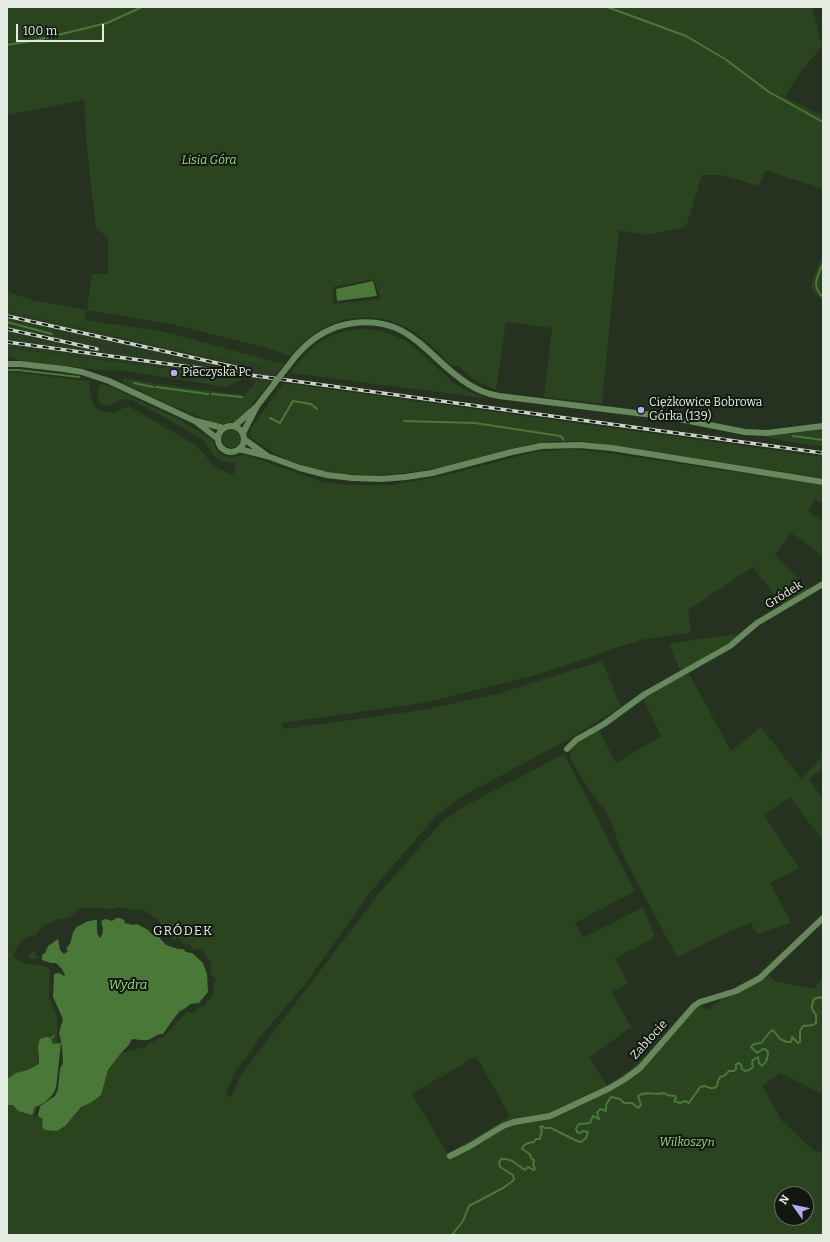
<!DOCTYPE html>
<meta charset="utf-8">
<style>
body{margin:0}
#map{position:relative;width:830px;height:1242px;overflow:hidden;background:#253220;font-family:Bitter,serif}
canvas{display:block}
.frame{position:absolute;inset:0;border:8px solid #e4ece1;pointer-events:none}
.north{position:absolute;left:774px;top:1186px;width:40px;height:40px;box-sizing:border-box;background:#121810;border:1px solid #666d64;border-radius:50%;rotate:303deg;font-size:11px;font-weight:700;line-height:16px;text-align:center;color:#e4ece1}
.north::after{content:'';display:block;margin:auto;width:14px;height:18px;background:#b3adf9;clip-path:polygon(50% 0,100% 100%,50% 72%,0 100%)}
.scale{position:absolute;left:16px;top:24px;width:88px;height:18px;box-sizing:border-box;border:2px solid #e4ece1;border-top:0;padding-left:5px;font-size:12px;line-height:14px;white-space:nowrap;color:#e4ece1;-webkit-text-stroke:3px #121810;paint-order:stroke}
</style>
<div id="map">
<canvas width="830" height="1242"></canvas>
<div class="frame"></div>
<div class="north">N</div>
<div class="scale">100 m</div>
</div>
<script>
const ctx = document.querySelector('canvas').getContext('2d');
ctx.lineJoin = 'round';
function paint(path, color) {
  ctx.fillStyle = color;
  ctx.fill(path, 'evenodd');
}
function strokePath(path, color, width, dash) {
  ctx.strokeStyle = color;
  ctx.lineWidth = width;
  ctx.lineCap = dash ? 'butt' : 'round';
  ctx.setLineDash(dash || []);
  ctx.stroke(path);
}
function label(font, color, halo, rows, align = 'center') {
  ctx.font = font + ' Bitter,serif';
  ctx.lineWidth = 4;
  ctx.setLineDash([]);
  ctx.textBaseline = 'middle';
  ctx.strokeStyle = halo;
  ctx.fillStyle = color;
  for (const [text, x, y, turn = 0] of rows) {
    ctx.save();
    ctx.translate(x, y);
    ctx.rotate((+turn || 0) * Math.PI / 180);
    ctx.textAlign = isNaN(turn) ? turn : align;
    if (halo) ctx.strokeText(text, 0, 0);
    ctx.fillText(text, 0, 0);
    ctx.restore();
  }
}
paint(new Path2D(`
 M7 311 202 356 262 364V369L278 372 269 383 256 382 244 378 172 368 7 348Z`), '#2b3c24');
paint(new Path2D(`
 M7 7H812L822 46 800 73 784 97 823 116V189L765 170 759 186 722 175H702L686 227 646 235 619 230 602 404 544 397 552 328 506 322 496 390 480 383 467 374 459 366 451 365C439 353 427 340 412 331 401 324 388 319 375 318 338 315 313 330 290 356L266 348 175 325 87 310 84 320 161 331 284 364 278 372 262 369V364L202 356 7 311V291L31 300 87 310 92 274H108V238L96 228 87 149 84 100 7 115ZM374 279 381 299 333 304V287Z
 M823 256V300C819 297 813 294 812 289 810 282 820 263 823 256Z
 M363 329C413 332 421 358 457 385 466 391 475 394 485 398L290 373C312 345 326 332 363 329Z
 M7 348 244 378 226 387 125 371 100 370 18 360 7 356Z
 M7 372H14L89 381 91 398 94 406 103 412 114 413 128 406 197 446 214 466 233 475 236 463C222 462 215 459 208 447 207 444 206 442 203 440 183 428 162 415 141 405 137 403 132 399 127 399 120 398 116 404 110 405 97 408 95 391 101 384L113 388 180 420 212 439 217 450 222 455 228 457 246 455 323 482 346 485H393L443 476 534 452 572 449 614 454 823 485V500L821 503 815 499 808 511 823 522V558L817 551 791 533 775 555 809 590 782 605 753 567 688 610 691 633 645 639 615 648 576 662 532 676 423 703 281 723 283 729 423 710 497 694 602 661 621 707 562 743 459 798 436 816 371 891 306 983 259 1038 253 1049 236 1070 225 1095 231 1097 241 1075 377 896 442 822 463 807 564 754 635 891 575 923 583 938 643 907 655 938 615 958 628 983 612 992 631 1027 589 1058 607 1085 630 1070 648 1054 686 1010 689 1014 695 1008 702 1006 706 1010 718 1003 722 998 739 992 768 975 775 981 813 989 823 979V1094L780 1073 762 1086 782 1121 813 1150 823 1154V1235H7ZM99 907C106 909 113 910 119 907L136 911 141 909 157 919 174 940 178 938 184 944 190 945 193 949H201L211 963V966L210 969 211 974 216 979 213 987 214 993 204 1006 198 1007 194 1012 191 1013 187 1011 162 1039 159 1038 152 1043H149L145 1048H139L134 1051 130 1050 121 1053 100 1083 38 1113V1116L34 1118 37 1105 57 1052V1017L49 997 50 971 47 967C39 964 34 965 27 964 22 963 17 959 13 956 18 945 23 935 36 935L44 925C49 924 51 923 55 920 58 919 66 919 70 917 74 915 76 911 80 909 87 907 92 910 99 907ZM476 1056 510 1116 448 1154 412 1094ZM782 1194H806V1218H782Z
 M124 378C164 386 205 390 245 395L256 382 269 383 240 419 236 421 218 425 166 403 124 383 122 381Z
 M284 383 823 457V478L610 445C589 442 568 439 546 442 515 446 486 456 455 464 403 476 350 481 299 464 281 459 266 448 251 438L250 434 251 428Z
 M823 429V447L764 437Z
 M222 439a9 9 0 1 1 18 0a9 9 0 1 1-18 0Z
 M740 633 734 640 680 671 669 644Z
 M688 672 731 751 761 727 801 779 823 756V767L809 780 823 798V841L790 797 764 815 799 868 770 883 791 923 757 934 751 923 715 938 677 957 622 853 609 817 581 777 570 758 572 746 598 729 616 763 661 736 643 698Z
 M32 952H35L38 959H30L27 957Z`), '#2a4420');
paint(new Path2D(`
 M373 281 377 296 337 301 336 289Z
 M116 918H120L124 920 125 923 133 925 137 924 148 930 153 935 159 937 166 945 178 949H183L186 952 192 953 203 963 207 974 208 992 199 1003 190 1004C187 1008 183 1009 179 1012 173 1019 168 1027 163 1034 156 1034 155 1037 150 1039 144 1042 138 1039 132 1039L128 1046 121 1053 108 1070 101 1095 92 1102 81 1107 65 1126 57 1131 45 1130 42 1127 43 1119 38 1116 40 1106 55 1096 58 1089 60 1069 63 1063 62 1046 59 1033 63 1019 53 997 54 974 59 973 64 976 65 975 62 969 56 963H51L42 960V955L45 953 48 946 58 939 60 950 64 954 68 951 66 948C74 943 70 931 78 926 80 925 82 925 84 923 89 921 91 920 97 920V933L100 938C104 934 103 927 101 921L106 919 112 921Z
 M55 1034 54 1037 51 1039 53 1044 61 1043 56 1087C54 1096 44 1104 35 1107L32 1115 18 1111 13 1105H7V1079L16 1073 28 1070 39 1064C40 1054 36 1049 40 1039L46 1037 50 1038Z`), '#4a7838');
strokePath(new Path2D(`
 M607 7 686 36 725 59 769 92 823 122
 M7 45 37 40 107 23 142 7
 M823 264C817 277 811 286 823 297
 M7 322 52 334
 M7 370H18L79 377
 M134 383 153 387
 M156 387 208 394
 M212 394 242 397
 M270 418 280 423 293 401 311 404 317 409
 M404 421 475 423 560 436 562 437 563 440
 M793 436 823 440
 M452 1235 463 1221 469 1206 503 1188 514 1180 513 1175 500 1167 499 1162 501 1159C513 1158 516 1165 525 1170L528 1167 534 1170 535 1168 533 1165 534 1160 531 1158 530 1154 522 1149C523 1144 529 1142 534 1142L536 1139H540L542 1130 540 1127 542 1126 545 1128H551L577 1141 581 1142 586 1138 588 1132 583 1131 580 1133 577 1132 576 1128 579 1124 590 1123 593 1116 599 1119 597 1113 600 1109 606 1111V1105L611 1097 620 1099 624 1103H632L638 1108 641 1105 638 1096C647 1090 655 1096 664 1093L667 1095 675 1096 676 1098 674 1101 680 1103 685 1101 689 1103 700 1087 705 1086C710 1088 713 1090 717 1086L718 1081 720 1077 724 1076 729 1071H734L736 1069V1064L739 1063 741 1065 742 1069 745 1071 749 1070 753 1067 752 1063 753 1060 758 1057 759 1063 762 1066C767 1062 768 1058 768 1052L765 1049H763L757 1053 751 1047 754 1044 761 1043 769 1033 773 1030 780 1039 787 1042H791L792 1037 798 1043 800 1042V1031L803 1026 813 1025 816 1023V1015C811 1009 811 1006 814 999L820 997 823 999`), '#4a7838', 2);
strokePath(new Path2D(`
 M295 357C310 339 330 326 354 323 412 316 427 358 468 384 477 390 488 394 499 396L669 417 745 432 767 433 823 426
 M7 364H21L64 369 82 372 109 381 195 421 218 439
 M196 421 223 428
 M234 426 238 423 256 407
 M218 439a13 13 0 1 1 26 0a13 13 0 1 1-26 0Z
 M243 433 257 406 274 384
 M244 439 266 455
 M239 449 267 456 300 468 327 475 352 478 381 479 406 477 432 473 512 452 541 446 580 445 612 448 823 482
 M567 749 576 740 604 724 645 694 730 646 757 623 823 584
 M450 1156 470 1146 503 1126 514 1122 550 1116 610 1088 625 1079 640 1068 694 1006 700 1002 736 991 760 978 823 918`), '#67885c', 6);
const rail = new Path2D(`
 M7 316 239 368
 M7 329 97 349
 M7 342 823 453`);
strokePath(rail, '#cdd5c9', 3.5);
strokePath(rail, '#121810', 2, [6]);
strokePath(new Path2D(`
 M274 384 295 357`), '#67885c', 6);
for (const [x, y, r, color] of [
 [174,373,4,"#b3adf9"],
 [641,410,4,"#b3adf9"]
]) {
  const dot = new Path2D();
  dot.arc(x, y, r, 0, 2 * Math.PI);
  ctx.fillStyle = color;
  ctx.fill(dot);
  strokePath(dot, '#121810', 1.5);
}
label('italic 12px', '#99db81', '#121810', [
 ["Lisia Góra",209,161],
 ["Wilkoszyn",687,1143]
]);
label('12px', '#e4ece1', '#121810', [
 ["Pieczyska Pc",182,373],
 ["Ciężkowice Bobrowa",649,403],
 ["Górka (139)",649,417]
], 'left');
label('12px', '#e4ece1', '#121810', [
 ["Gródek",784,595,-32],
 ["Zabłocie",649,1040,-48]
]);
ctx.letterSpacing = '1px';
label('13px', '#e4ece1', '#121810', [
 ["GRÓDEK",183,931]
]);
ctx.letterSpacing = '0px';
label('italic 13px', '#98da80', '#121810', [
 ["Wydra",128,985]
]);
</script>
